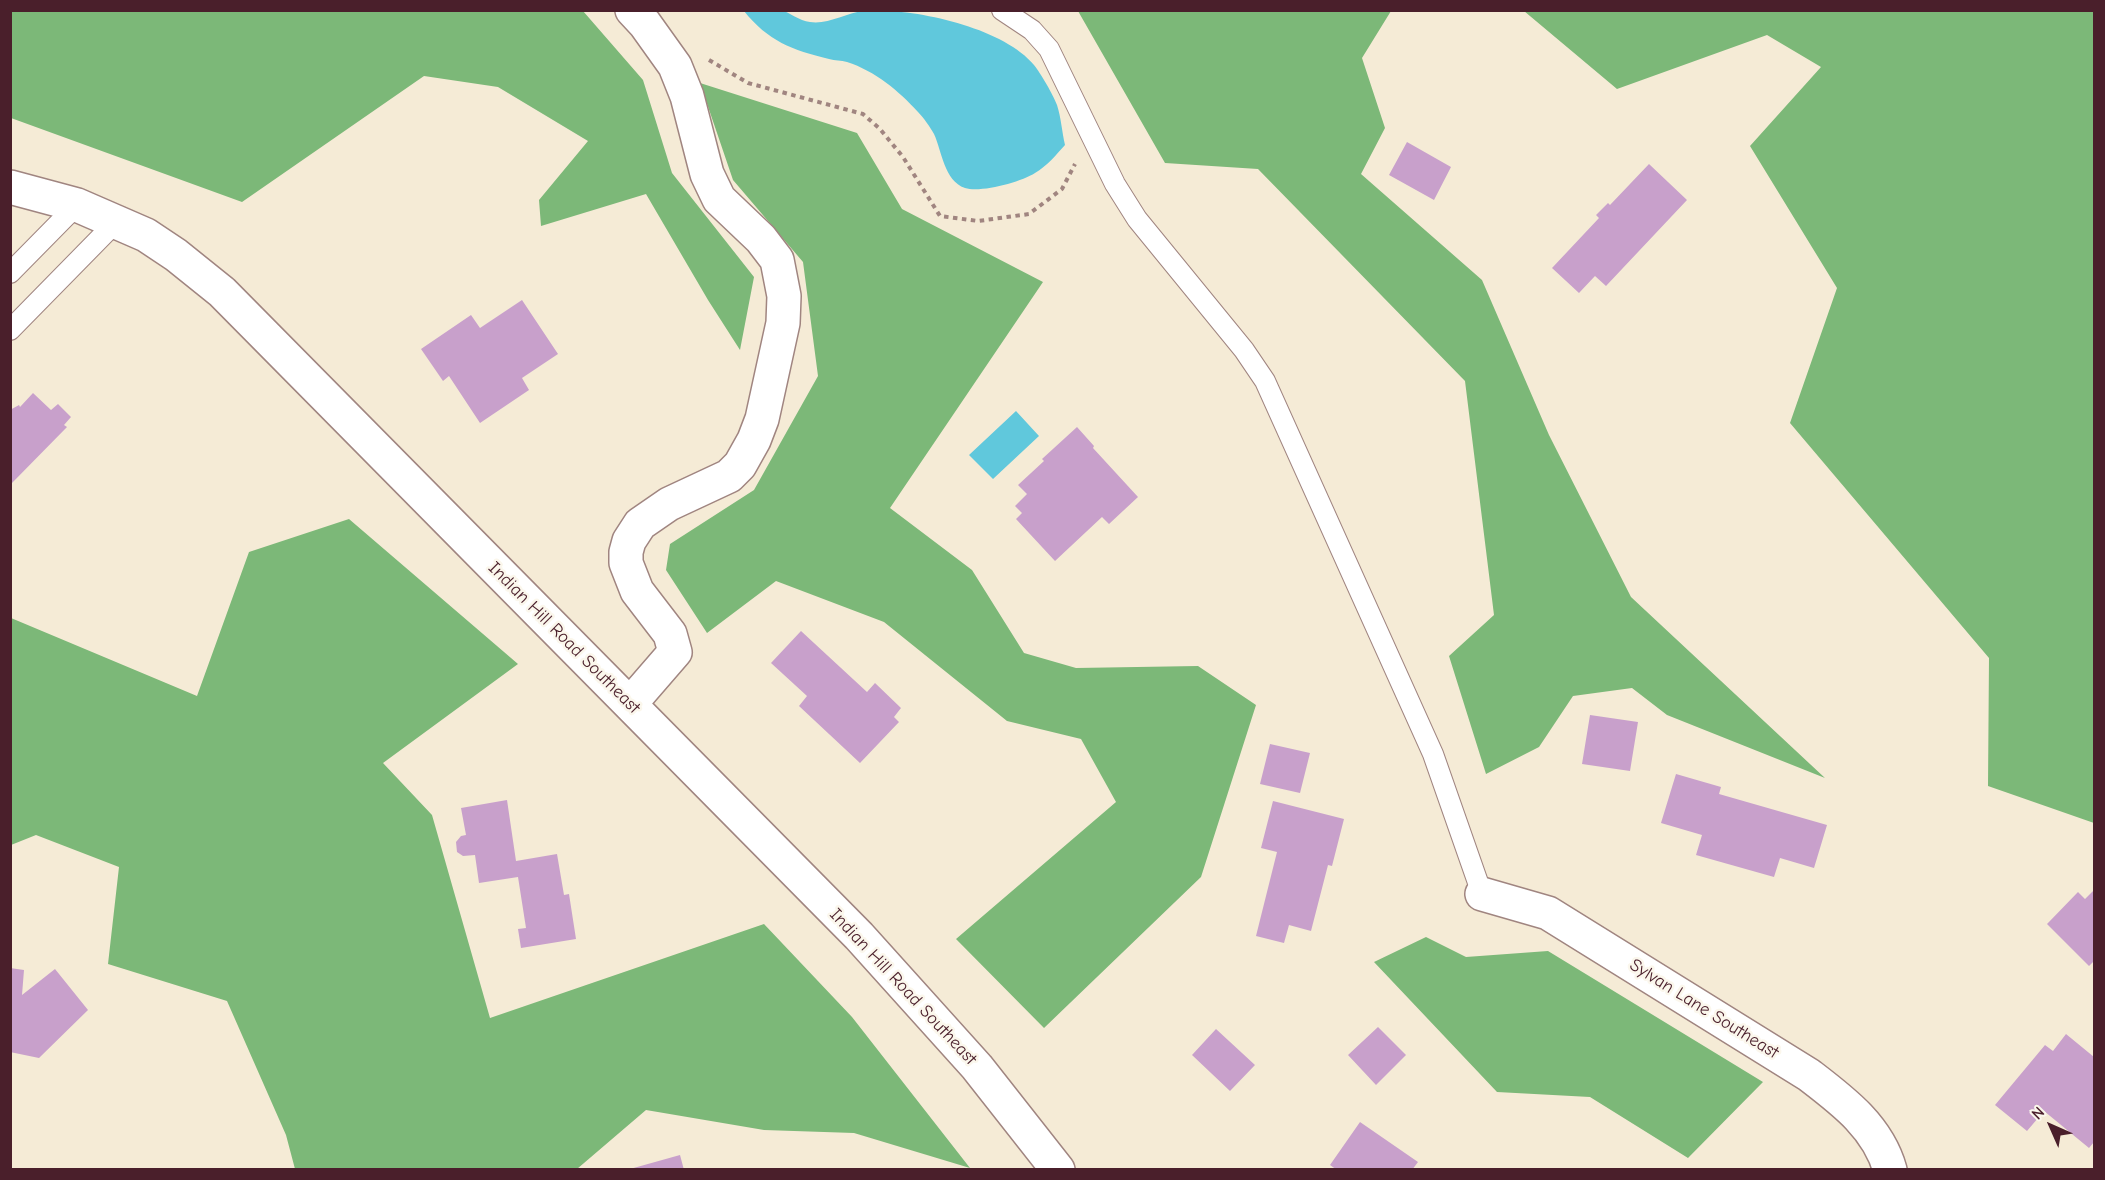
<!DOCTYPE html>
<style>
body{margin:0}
#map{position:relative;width:2105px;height:1180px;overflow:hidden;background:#f5ebd6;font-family:"Comic Neue",sans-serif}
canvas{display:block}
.frame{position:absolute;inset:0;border:12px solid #4a1f2b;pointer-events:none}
.north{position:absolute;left:2021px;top:1096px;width:60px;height:60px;-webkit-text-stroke:4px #fbf7ec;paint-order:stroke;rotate:315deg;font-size:16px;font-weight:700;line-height:24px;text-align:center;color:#4a1f2b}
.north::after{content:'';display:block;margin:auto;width:21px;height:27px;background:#4a1f2b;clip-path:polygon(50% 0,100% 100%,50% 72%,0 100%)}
</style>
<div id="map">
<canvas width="2105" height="1180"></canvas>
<div class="frame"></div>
<div class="north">N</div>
</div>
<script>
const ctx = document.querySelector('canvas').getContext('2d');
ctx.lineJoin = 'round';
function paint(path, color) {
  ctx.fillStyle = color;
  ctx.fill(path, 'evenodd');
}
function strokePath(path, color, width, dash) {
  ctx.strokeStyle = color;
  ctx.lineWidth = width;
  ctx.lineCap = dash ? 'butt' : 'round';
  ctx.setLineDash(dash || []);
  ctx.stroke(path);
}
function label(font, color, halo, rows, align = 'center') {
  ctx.font = font + ' "Comic Neue",sans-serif';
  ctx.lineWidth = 5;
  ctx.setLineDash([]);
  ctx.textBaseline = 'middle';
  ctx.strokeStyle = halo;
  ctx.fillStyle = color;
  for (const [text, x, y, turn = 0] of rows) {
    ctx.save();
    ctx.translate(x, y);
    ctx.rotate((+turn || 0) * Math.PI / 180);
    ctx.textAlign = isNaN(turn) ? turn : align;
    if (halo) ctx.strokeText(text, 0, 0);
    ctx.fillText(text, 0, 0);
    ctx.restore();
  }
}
paint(new Path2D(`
 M10 11H583L643 80 672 173 754 277 740 350 708 300 646 194 541 226 539 200 588 141 498 87 424 76 242 202 11 118Z
 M1078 11H1391L1362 58 1385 128 1361 174 1482 280 1549 435 1631 597 1825 778 1667 715 1632 688 1573 696 1539 747 1486 774 1449 656 1494 615 1465 381 1258 169 1165 163Z
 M1524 11H2094V823L1988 786 1989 658 1790 423 1837 288 1750 146 1821 67 1767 35 1617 89Z
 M700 83 857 133 902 209 1043 282 890 508 972 570 1024 653 1076 668 1198 666 1256 705 1201 877 1044 1028 956 939 1116 802 1081 739 1007 721 884 622 776 581 707 633 666 570 670 544 754 490 818 376 803 262 733 180Z
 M349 519 518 664 383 763 432 815 490 1018 764 924 852 1017 970 1168 854 1133 764 1130 646 1110 577 1169H295L286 1135 227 1001 108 964 119 867 36 835 11 845V618L197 696 249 552Z
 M1426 937 1466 957 1548 951 1763 1082 1688 1158 1590 1097 1497 1092 1374 962Z`), '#7cb878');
paint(new Path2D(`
 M744 11C755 10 769 9 780 10 790 12 799 21 810 22 827 25 846 13 863 11 911 7 1003 27 1034 65 1041 74 1053 94 1057 105 1061 117 1062 132 1065 145 1056 155 1047 166 1035 173 1021 182 981 193 965 188 944 181 942 151 934 134 930 127 924 118 918 112 899 91 875 71 847 62 841 60 835 61 829 59 792 50 768 41 744 11Z
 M1016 411 1039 436 993 479 969 455Z`), '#60c8dc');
paint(new Path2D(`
 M1407 142 1451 167 1434 200 1389 175Z
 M1649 164 1687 200 1606 286 1595 276 1579 293 1552 268 1599 218 1596 215 1608 203 1610 205Z
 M522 300 558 354 522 378 529 390 480 423 449 376 443 381 421 349 471 315 480 328Z
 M33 393 51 410 58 404 71 417 64 425 67 427 12 483 10 410 19 405 20 407Z
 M1077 427 1094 446 1093 448 1138 497 1109 524 1102 517 1055 561 1016 519 1022 513 1015 506 1027 494 1018 485 1044 461 1042 459Z
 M801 631 867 692 875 683 901 708 894 717 899 722 860 763 799 706 807 696 771 663Z
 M1590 715 1638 722 1630 771 1582 764Z
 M1270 744 1310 753 1300 793 1260 784Z
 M1676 774 1721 787 1719 794 1827 825 1814 868 1780 858 1774 877 1696 855 1702 835 1661 823Z
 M507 800 516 861 557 854 564 895 569 894 576 939 521 948 518 929 526 928 518 877 479 883 475 855 463 856 457 852 456 842 461 836 466 835 461 808Z
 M1273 801 1344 819 1332 866 1328 865 1311 931 1289 925 1284 943 1256 936 1277 852 1261 848Z
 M2094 890V961L2089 966 2047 924 2078 892 2085 899Z
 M10 968 24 970 22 995 55 969 88 1010 39 1058 10 1052Z
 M1378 1027 1406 1055 1376 1085 1348 1055Z
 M1216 1029 1255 1065 1230 1091 1192 1055Z
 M2066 1034 2094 1057V1142L2089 1148 2044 1111 2027 1131 1995 1105 2045 1045 2053 1051Z
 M1360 1122 1418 1162 1412 1170H1337L1330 1165Z
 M680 1155 684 1170H630V1169Z`), '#c8a0cb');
const service = new Path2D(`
 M1002 10 1032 30 1049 49 1115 184 1137 219 1244 350 1265 381 1433 754 1482 894
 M10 273 77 205
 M10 330 116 222`);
const minor = new Path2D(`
 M10 187 77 205 146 235 176 255 222 292 859 936 977 1067 1058 1170
 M630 704 675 652 670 634 637 591 626 563V552L629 541 640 524 669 504 729 476 740 465 754 440 762 419 783 323 784 296 777 260 761 239 719 199 707 174 687 96 675 66 645 24 632 10
 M1482 894 1548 913 1809 1075C1843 1101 1878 1127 1890 1170`);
strokePath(service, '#a08580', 22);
strokePath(minor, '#a08580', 36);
strokePath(new Path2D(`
 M709 60 748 83 863 114 880 129 903 157 940 216 978 221 1029 214 1062 189 1075 164`), '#a08580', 4, [4.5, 4.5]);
strokePath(service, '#fff', 20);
strokePath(minor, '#fff', 33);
label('18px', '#4a1f2b', '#fbf7ec', [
 ["Indian Hill Road Southeast",564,638,45],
 ["Indian Hill Road Southeast",903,987,47],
 ["Sylvan Lane Southeast",1704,1009,32]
]);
</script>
